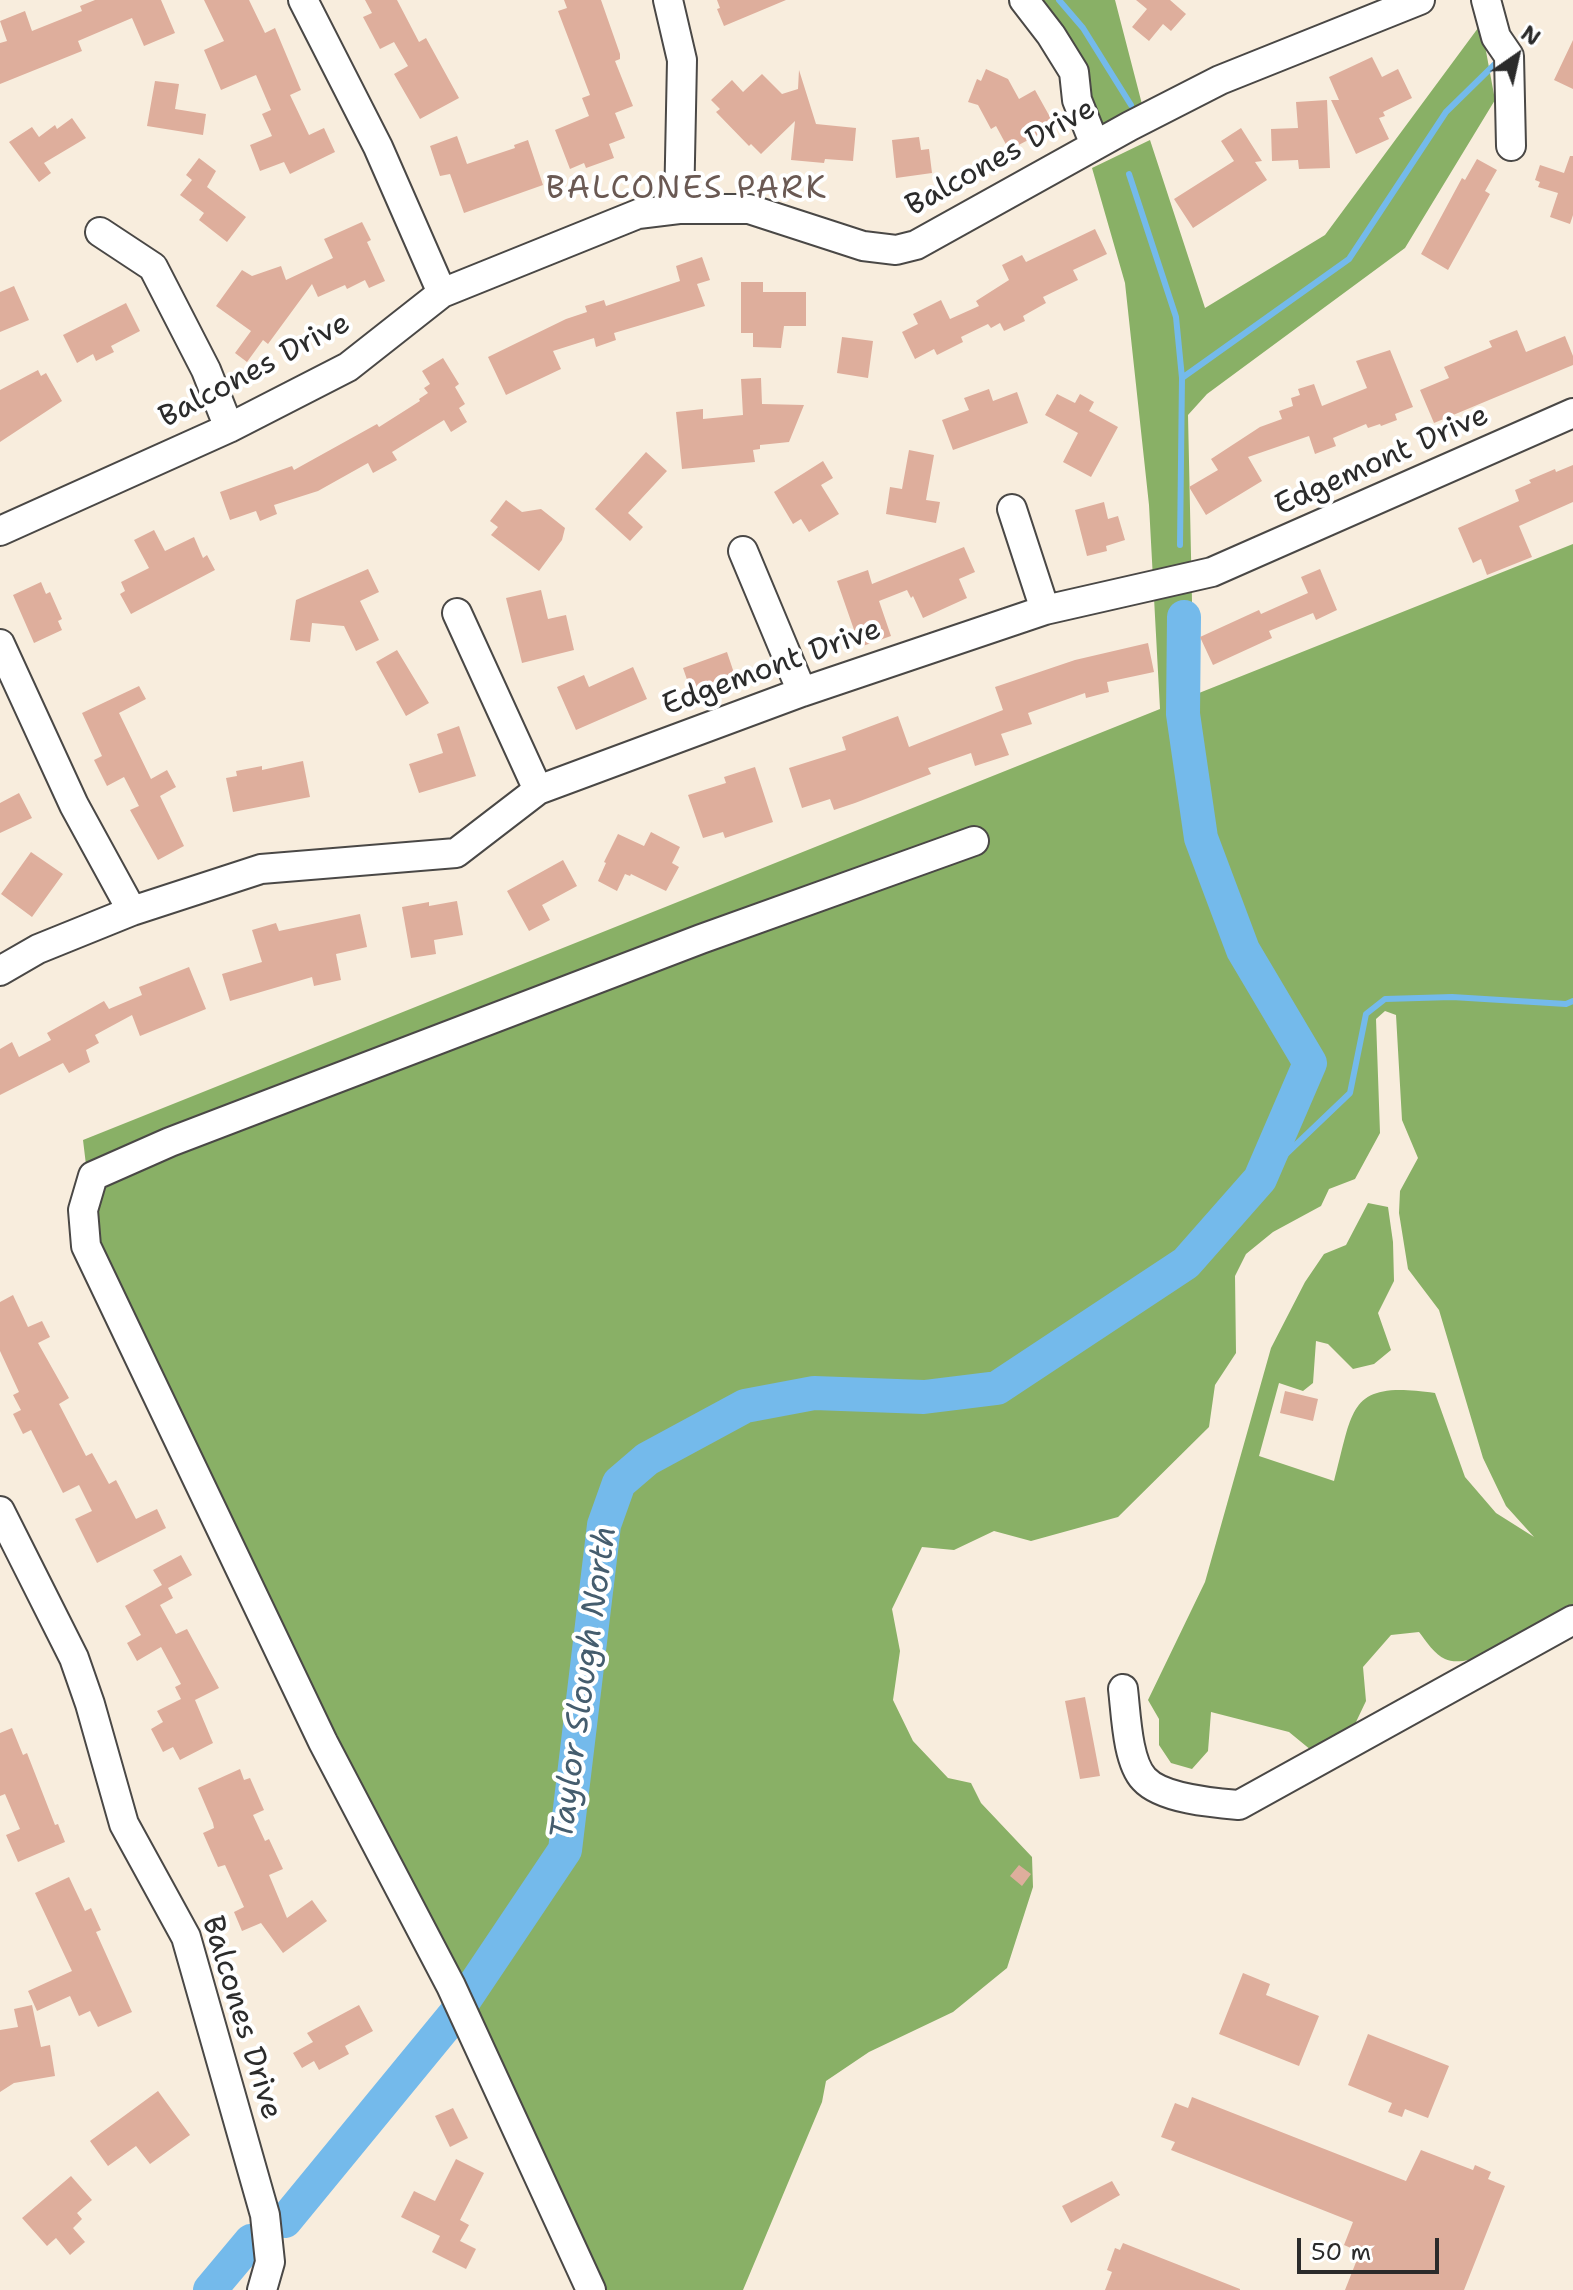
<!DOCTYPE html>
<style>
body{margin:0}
#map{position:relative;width:1573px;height:2290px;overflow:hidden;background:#f8eddd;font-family:"Shantell Sans",sans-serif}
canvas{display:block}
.north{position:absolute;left:1477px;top:16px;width:80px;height:80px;-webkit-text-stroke:6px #fff;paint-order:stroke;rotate:34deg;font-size:22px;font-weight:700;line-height:32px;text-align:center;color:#2b2b2b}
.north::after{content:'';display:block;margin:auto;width:28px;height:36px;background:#2b2b2b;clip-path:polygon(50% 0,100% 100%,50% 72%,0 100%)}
.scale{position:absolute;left:1297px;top:2238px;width:142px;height:36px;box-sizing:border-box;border:4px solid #2b2b2b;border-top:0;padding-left:10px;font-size:24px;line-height:28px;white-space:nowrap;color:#2b2b2b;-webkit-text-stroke:6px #fff;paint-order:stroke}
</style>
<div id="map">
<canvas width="1573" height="2290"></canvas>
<div class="north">N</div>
<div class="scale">50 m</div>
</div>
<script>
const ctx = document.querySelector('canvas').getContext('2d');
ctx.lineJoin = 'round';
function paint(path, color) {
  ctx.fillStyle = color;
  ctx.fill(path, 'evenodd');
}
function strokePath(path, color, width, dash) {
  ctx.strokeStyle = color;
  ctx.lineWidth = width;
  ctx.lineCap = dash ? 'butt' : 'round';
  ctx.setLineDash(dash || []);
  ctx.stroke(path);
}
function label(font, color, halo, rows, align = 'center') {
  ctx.font = font + ' "Shantell Sans",sans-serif';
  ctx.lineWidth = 8;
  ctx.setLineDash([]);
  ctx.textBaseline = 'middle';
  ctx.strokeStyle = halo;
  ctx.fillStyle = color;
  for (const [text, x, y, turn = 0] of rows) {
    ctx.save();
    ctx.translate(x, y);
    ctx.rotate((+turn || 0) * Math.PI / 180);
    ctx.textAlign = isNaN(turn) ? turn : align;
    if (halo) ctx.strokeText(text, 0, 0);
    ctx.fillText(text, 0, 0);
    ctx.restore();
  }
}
paint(new Path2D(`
 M1030 0H1115L1143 108 1099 133Z
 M1481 24 1495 100 1405 248 1207 394 1188 415 1194 695 1573 544V1604C1548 1621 1474 1673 1445 1659 1435 1655 1426 1641 1419 1632L1391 1635 1363 1667 1366 1701 1346 1743 1317 1755 1289 1732 1211 1712 1208 1751 1192 1769 1171 1763 1159 1745V1719L1148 1700 1205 1582 1271 1348 1305 1282 1324 1254 1346 1245 1368 1203 1388 1207 1393 1242 1394 1281 1378 1313 1391 1350 1374 1364 1353 1369 1328 1344 1316 1341 1313 1383 1303 1391 1279 1383 1259 1456 1334 1481C1354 1408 1347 1380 1435 1393L1465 1477 1496 1513 1534 1537 1506 1506 1483 1458 1439 1310 1408 1269 1399 1213 1400 1191 1418 1158 1402 1120 1396 1015 1385 1011 1376 1019 1380 1133 1355 1179 1329 1189 1321 1206 1273 1232 1246 1254 1235 1276 1236 1353 1215 1385 1209 1427 1118 1517 1031 1541 994 1531 954 1550 922 1547 892 1609 900 1651 893 1700 913 1741 948 1778 971 1783 981 1803 1032 1857 1033 1887 1007 1968 953 2012 869 2052 826 2081 822 2102 743 2290H606L587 2245 342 1754 91 1241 90 1198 83 1140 1160 709 1149 505 1125 283 1092 168 1150 140 1205 308 1325 235Z`), '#89b066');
strokePath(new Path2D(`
 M1059 0 1083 28 1131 105
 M1129 174 1176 317 1182 378
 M1180 545 1182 378 1349 259 1446 112 1496 63
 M1260 1179 1350 1093 1366 1014 1385 999 1452 997 1566 1004 1573 1001`), '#74baeb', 6);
strokePath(new Path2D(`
 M285 2221 455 2014 565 1850 604 1525 619 1483 647 1459 745 1406 814 1393 924 1397 997 1388 1186 1263 1260 1179 1310 1063 1243 950 1201 838 1183 714 1184 617
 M210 2290 251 2241`), '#74baeb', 34);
paint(new Path2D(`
 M95 0H161L175 33 144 46 132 18 78 41 82 51 0 84V43L7 41 0 21 25 11 32 31 82 11 80 6Z
 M204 0H249L265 33 275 28 301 90 290 95 309 135 324 128 335 152 290 174 284 162 260 171 250 145 272 136 262 114 271 110 256 75 221 90 204 50 224 41Z
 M365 0H397L419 42 426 38 459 98 420 119 394 74 408 66 394 42 380 49 363 17 372 13Z
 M564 0H601L620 54V59L615 61 633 106 615 113 625 138 609 144 614 158 586 168 584 163 570 169 555 130 589 116 582 98 590 95 558 11 567 8Z
 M717 0H786L724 26 717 9 720 8Z
 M1136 0H1170L1186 14 1171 31 1163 24 1149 41 1132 27 1147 9Z
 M1573 40V89L1554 80Z
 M1372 57 1382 77 1398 69 1412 98 1383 112 1385 116 1379 118 1389 139 1356 154 1331 100H1339L1329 77Z
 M986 69 1008 79 1019 99 1035 90 1055 126 1009 150 996 126 991 129 978 105 968 102 977 79 981 81Z
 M799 70 816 124 856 128 853 161 825 159 824 163 791 160 795 121 761 154 751 144 749 146 716 112 720 109 711 100 732 80 743 92 762 74 782 94 798 89Z
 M155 81 179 84 175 109 206 114 203 135 147 126Z
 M1327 100 1330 168 1299 169 1298 160 1272 161 1271 129 1298 128 1296 102Z
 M72 118 86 138 44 163 51 173 39 182 9 142 32 127 39 137 55 125 57 129Z
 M1241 128 1262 161 1255 162 1267 180 1193 228 1174 199 1234 161 1221 141Z
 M457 136 467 164 515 148 514 145 528 140 543 185 464 213 450 174 440 176 430 146Z
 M919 137 921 150 929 149 932 173 896 178 892 140Z
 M1570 156H1573V215L1570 224 1550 217 1558 193 1538 187 1540 182 1535 180 1540 165 1564 173Z
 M199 158 216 171 207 187 246 217 227 242 199 220 204 213 180 195 192 180 186 175Z
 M1477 159 1497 170 1485 191 1490 194 1448 270 1421 254 1462 178 1465 180Z
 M362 222 371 240 367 242 385 281 369 288 365 280 347 289 345 285 318 297 312 284 268 344 263 340 247 362 235 353 251 331 216 306 242 270 252 276 281 266 286 280 333 258 324 239Z
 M1095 229 1107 254 1073 270 1078 280 1043 297 1046 303 1023 316 1025 321 1004 331 1000 323 991 328 988 324 961 337 963 342 937 355 934 349 915 359 902 332 918 324 913 314 941 300 950 319 979 306 976 301 1009 280 1002 265 1022 255 1026 262Z
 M702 257 710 280 697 284 705 306 614 333 616 340 596 347 594 338 553 351 561 369 506 395 488 357 566 319 587 312 585 306 604 300 606 306 680 281 676 266Z
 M741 282H763V292H806V326H784L781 348 753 347V333H741Z
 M14 286 29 320 0 332V292Z
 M126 303 140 331 111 346 114 352 96 361 93 354 77 363 63 335Z
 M1517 330 1526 352 1565 336 1573 356V365L1434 423 1420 390 1449 378 1444 367 1492 347 1489 341Z
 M842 337 873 341 868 378 837 373Z
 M1390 350 1413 407 1395 414 1397 420 1381 426 1380 424 1368 428 1366 424 1333 438 1336 446 1315 454 1309 436 1248 457 1262 481 1206 515 1189 487 1218 470 1211 459 1260 427 1282 419 1279 411 1293 406 1291 398 1300 395 1298 389 1314 384 1322 406 1367 388 1356 361Z
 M443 358 459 384 455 387 465 404 459 408 467 422 451 432 444 420 392 452 397 460 373 473 368 463 318 491 274 505 277 514 260 521 256 511 230 520 220 492 292 466 294 470 377 424 379 427 420 401 419 399 428 393 424 388 430 384 422 371Z
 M38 370 41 376 46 373 62 401 0 442V390Z
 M761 378 762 404 804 405 789 442 760 445V449L753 450 755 462 682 469 676 412 703 409V419L743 415 741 379Z
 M989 389 993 401 1017 392 1028 423 953 450 942 420 969 410 964 398Z
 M1057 394 1075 403 1080 394 1094 402 1089 411 1118 427 1091 477 1063 462 1078 433 1045 415Z
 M909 450 934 455 926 500 940 502 936 523 886 514 890 487 902 489Z
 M646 452 667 471 628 513 643 527 630 541 595 509Z
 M823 461 833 478 821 485 839 514 809 532 801 519 793 524 774 492Z
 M1573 465V502L1519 526 1532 557 1487 575 1481 559 1473 563 1458 528 1519 501 1515 490 1531 483 1529 480 1555 469 1556 472Z
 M506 500 522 512 541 509 565 528 562 540 539 571 491 535 498 527 490 521Z
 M1104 502 1108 519 1118 516 1125 540 1106 546 1107 551 1087 556 1075 510Z
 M154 530 165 551 194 537 203 558 207 555 215 570 131 614 120 594 125 591 121 582 149 568 134 540Z
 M964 547 975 572 959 579 967 598 923 618 913 596 911 598 907 590 879 601 891 636 860 647 837 581 868 570 872 584Z
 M368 569 379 592 360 601 379 640 356 651 344 626 312 623 310 642 290 640 296 600Z
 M1320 569 1337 610 1316 620 1313 613 1269 631 1272 638 1213 665 1200 637 1259 610 1261 614 1308 593 1301 577Z
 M41 582 46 594 50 592 62 619 58 621 62 630 34 643 13 595Z
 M541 590 548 619 566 615 574 650 522 663 506 598Z
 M1148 643 1154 672 1107 682 1109 692 1086 698 1085 693 1028 713 1032 724 1001 734 1009 755 975 766 971 753 928 768 931 774 855 803 834 810 830 799 802 808 789 768 846 750 842 737 898 716 909 747 1003 710 995 687 1075 660Z
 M397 650 429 703 406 716 376 662Z
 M727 652 735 676 691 691 683 668Z
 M633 667 647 699 576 730 557 687 584 675 589 687Z
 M139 686 146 699 119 713 151 779 167 770 176 787 160 796 184 846 158 860 130 810 139 806 124 777 107 786 94 760 102 756 82 713Z
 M459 726 476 776 419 793 409 764 443 753 437 734Z
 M303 761 310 797 233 812 226 778 237 776 236 771 262 766V770Z
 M755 767 773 822 725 838 723 832 703 838 688 795 726 783 724 777Z
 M19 793 32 818 0 833V803Z
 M651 832 680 847 672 863 679 867 666 891 631 874 630 876 625 874 617 891 598 881 606 863 604 862 618 834 644 846Z
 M31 852 63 874 32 917 1 894Z
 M563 860 577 886 542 905 550 920 529 931 507 891Z
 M457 901 463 935 434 940 436 954 411 958 402 907 429 902V906Z
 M360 914 367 947 336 954 341 980 314 986 312 977 230 1001 222 974 262 962 252 930 276 923 279 931Z
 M189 967 206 1009 140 1036 132 1015 95 1035 99 1043 86 1050 90 1062 69 1073 63 1063 0 1095V1049L12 1042 19 1057 51 1040 47 1033 104 1001 109 1009 142 995 139 987Z
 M13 1295 28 1327 42 1321 50 1337 38 1343 69 1398 59 1404 86 1456 92 1453 109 1484 116 1480 136 1519 157 1509 166 1528 97 1563 75 1519 92 1511 79 1485 63 1493 31 1430 23 1434 13 1414 21 1410 13 1395 19 1392 0 1351V1302Z
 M1285 1391 1318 1399 1313 1421 1280 1413Z
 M181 1555 192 1575 168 1588 173 1598 160 1605 176 1634 187 1629 219 1688 195 1700 213 1743 180 1760 173 1747 163 1752 151 1729 163 1722 157 1711 181 1699 175 1687 181 1684 161 1647 137 1661 127 1643 141 1635 125 1606 162 1585 153 1570Z
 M1085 1697 1100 1776 1080 1779 1065 1701Z
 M12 1728 23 1755 27 1753 55 1825 58 1824 65 1842 18 1862 6 1835 20 1829 5 1794 0 1796V1733Z
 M240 1769 244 1780 250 1778 264 1810 253 1815 265 1841 269 1839 283 1869 269 1875 287 1918 312 1900 327 1921 283 1953 261 1923 242 1931 234 1912 244 1907 225 1865 218 1867 203 1833 214 1828 213 1823 198 1788Z
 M1019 1865 1031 1874 1022 1886 1010 1876Z
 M69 1877 85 1911 91 1908 101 1930 96 1932 132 2012 98 2027 90 2011 79 2016 70 1996 37 2011 28 1991 72 1971 35 1893Z
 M1243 1973 1270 1984 1266 1995 1319 2016 1299 2066 1219 2034Z
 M32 2005 41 2047 50 2045 55 2076 14 2083 0 2092V2030L18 2027 14 2009Z
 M359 2005 373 2031 345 2046 349 2054 319 2070 314 2061 302 2068 293 2053 313 2042 307 2033Z
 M1368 2034 1449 2066 1428 2118 1405 2109 1402 2117 1388 2112 1392 2103 1348 2085Z
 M158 2091 190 2135 150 2164 136 2146 108 2166 90 2141Z
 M1192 2097 1406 2181 1421 2150 1473 2170 1475 2165 1491 2172 1488 2179 1505 2186 1464 2290H1345L1360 2252 1344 2245 1353 2222 1171 2150 1175 2142 1161 2137 1175 2103 1188 2108Z
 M453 2108 468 2138 450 2147 435 2116Z
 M456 2159 484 2173 460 2220 469 2225 460 2241 476 2249 466 2269 432 2252 440 2236 401 2217 414 2191 435 2201Z
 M71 2176 92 2200 77 2213 82 2219 73 2228 85 2242 70 2255 56 2238 47 2246 22 2218Z
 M1112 2181 1120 2195 1071 2223 1062 2206Z
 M1123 2243 1240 2289V2290H1105L1112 2272 1107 2270 1115 2248 1120 2250Z`), '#deae9c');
const minor = new Path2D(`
 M303 0 378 147 442 293
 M668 0 682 60 679 209
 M1024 0 1051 35 1074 72 1077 100 1095 145
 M1486 0 1496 37 1509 56 1511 146
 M100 232 153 267 206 370 229 428
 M1012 509 1045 610
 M0 531 229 428 348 367 442 293 638 214 679 209H749L863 246 896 250 916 245 1130 126 1220 80 1420 0
 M743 551 802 692
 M457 613 538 790
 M0 644 74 805 132 911
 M0 971 38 949 132 911 261 869 456 853 538 790 802 692 1045 610 1212 572 1573 413
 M0 1511 74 1658 90 1704 124 1824 186 1937 265 2215 270 2262 262 2290
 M1123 1689C1126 1713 1127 1761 1144 1779 1162 1799 1214 1803 1239 1805L1573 1620
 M591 2290 451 1986 323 1742 86 1246 83 1210 93 1176 170 1142 701 939 974 841`);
strokePath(minor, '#4a4846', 32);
strokePath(minor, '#fff', 28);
label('30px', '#2b2b2b', '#fff', [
 ["Balcones Drive",1001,158,-29],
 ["Balcones Drive",255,371,-28],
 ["Edgemont Drive",1382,461,-24],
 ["Edgemont Drive",772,668,-20],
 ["Balcones Drive",241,2018,73]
]);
ctx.letterSpacing = '2px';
label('32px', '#6a5953', '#fff', [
 ["BALCONES PARK",687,190]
]);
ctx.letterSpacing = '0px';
label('italic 32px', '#455d6e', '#fff', [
 ["Taylor Slough North",585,1683,-82]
]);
</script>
